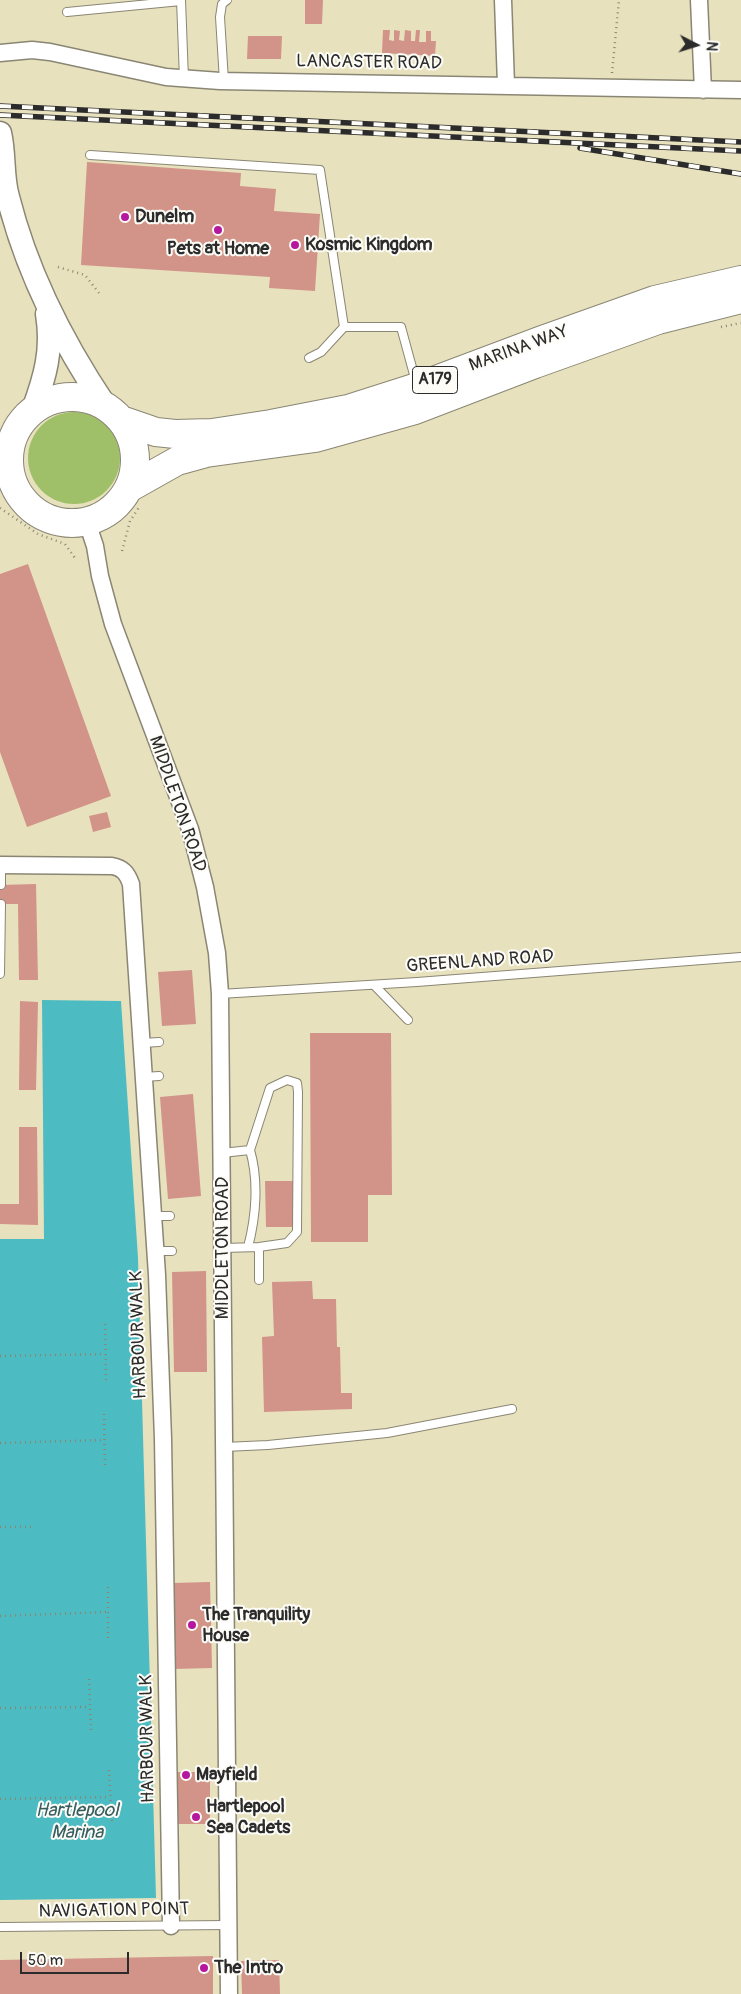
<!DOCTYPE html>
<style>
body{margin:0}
#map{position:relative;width:741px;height:1994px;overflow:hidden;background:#e8e1bd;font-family:Pangolin,sans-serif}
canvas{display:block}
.north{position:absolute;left:671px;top:20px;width:50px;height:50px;-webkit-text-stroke:4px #fdfcf7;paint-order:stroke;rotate:95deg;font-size:14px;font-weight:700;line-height:20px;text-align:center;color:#2b2b2b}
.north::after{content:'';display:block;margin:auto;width:18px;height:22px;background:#2b2b2b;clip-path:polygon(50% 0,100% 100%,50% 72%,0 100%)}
.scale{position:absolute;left:20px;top:1952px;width:109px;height:22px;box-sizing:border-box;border:2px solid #2b2b2b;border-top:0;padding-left:6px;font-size:15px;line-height:18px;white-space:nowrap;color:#2b2b2b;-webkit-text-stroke:4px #fdfcf7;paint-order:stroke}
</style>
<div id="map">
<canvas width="741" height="1994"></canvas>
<div class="north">N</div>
<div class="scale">50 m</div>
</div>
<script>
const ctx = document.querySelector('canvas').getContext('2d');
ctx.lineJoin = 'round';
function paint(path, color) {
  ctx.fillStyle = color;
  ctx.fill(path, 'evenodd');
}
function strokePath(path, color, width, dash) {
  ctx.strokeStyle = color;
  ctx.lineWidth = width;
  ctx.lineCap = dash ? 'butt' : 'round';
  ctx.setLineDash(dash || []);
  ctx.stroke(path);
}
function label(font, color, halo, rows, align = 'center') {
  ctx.font = font + ' Pangolin,sans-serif';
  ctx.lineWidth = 4;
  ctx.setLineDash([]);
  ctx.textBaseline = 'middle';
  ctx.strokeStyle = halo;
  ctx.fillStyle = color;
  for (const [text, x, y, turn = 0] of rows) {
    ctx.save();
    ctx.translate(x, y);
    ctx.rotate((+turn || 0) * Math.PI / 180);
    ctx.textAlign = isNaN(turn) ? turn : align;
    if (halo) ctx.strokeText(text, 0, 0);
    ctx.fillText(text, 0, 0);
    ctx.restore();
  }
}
paint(new Path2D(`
 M28 458a46 46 0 1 1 92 0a46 46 0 1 1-92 0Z`), '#9fc069');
paint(new Path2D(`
 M42 1000 121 1001 138 1258 156 1898 0 1900V1239H44Z`), '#4dbcc2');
paint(new Path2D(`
 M305 0H323L322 24H305Z
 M383 30H390L389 40 394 41V30L400 31 399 40 404 41 405 30 411 31V41H415L416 30H420L419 42H426V31H431V41H436L435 56 382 53Z
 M248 36H282L281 59H247Z
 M87 162 241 173 240 186 276 189 274 211 320 214 315 291 269 288 270 277 81 265Z
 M28 564 111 796 27 827 0 752V574Z
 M107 812 111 827 93 832 89 816Z
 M36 884 38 980H19L18 904H0V885Z
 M192 970 196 1024 162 1026 158 972Z
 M20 1001 38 1002 36 1090H19Z
 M310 1033H391L392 1195H368V1242H311Z
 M193 1094 201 1196 168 1199 160 1097Z
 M19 1127H37L38 1225 0 1224V1204H19Z
 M265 1181H293L294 1227H266Z
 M206 1271 207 1372H174L172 1272Z
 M312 1281 313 1299H336L337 1347H340L341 1393H352V1409L264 1412 262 1337 274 1336 272 1282Z
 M210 1582 212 1668 174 1669 172 1583Z
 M177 1772H210V1824H177Z
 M213 1956V1994H0V1960Z
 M279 1960 280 1994H242L241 1961Z`), '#d29389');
const lane = new Path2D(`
 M181 0 184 79
 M67 12 181 1
 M224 81 220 17 222 4 227 0
 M90 155 320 170 344 327
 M309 358 321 352 344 327H401L416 382
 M1 865V885
 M0 974 1 904
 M374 985 408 1020
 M220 994 417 982 741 957
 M142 1043 159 1042
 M144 1077 159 1076
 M222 1153 250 1150 270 1088 287 1080 297 1083 298 1092 297 1232 287 1243 259 1247 223 1248
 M153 1216H170
 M248 1247C256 1217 259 1181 250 1150
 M259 1247V1280
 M156 1251H172
 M224 1447 268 1445 387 1433 512 1409
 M0 1927 229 1925`);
const street = new Path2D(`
 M503 0 506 85
 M699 0 703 90
 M0 53 32 50 50 52 166 77 220 81 741 90
 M87 522 95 546 100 576 113 624 190 829 205 887 217 953 220 994 229 1994
 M0 865 112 866C123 868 127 873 131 884L157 1275 163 1439 171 1926`);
const secondary = new Path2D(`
 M0 133C5 154 2 177 8 197 27 273 63 343 106 407
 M33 410C45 377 53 350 47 314`);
const highway = new Path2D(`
 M9 460a63 63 0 1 1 126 0a63 63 0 1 1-126 0Z
 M121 420 156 432 175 434 212 433 271 424 348 409 417 387 542 340 655 300 741 280
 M129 488 177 461 206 453 315 438 415 410 535 364 658 320 741 299`);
strokePath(lane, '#8a8674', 10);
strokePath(street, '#8a8674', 19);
strokePath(secondary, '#8a8674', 25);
strokePath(highway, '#8a8674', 30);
strokePath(new Path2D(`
 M612 73 619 0
 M58 267 85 275 99 293
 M721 327 741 323
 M0 508 38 534 65 544 75 558
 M122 551 130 521 140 506
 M105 1324 106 1380
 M0 1356 105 1354
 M104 1414 105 1467
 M0 1443 103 1440
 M0 1527H35
 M108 1587V1638
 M0 1616 108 1612
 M89 1679 91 1730
 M0 1708 90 1707
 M109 1770 112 1821
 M0 1799 110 1797`), '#8a8674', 2.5, [1, 4]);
strokePath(lane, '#fff', 8);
strokePath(street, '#fff', 16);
strokePath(secondary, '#fff', 22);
strokePath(highway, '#fff', 28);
const rail = new Path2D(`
 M0 106 741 142
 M0 115 741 151
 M580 148 741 174`);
strokePath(rail, '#2b2b2b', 5.5);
strokePath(rail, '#fdfcf7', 4, [11]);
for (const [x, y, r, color] of [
 [125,217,5,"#b5179e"],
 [218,230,5,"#b5179e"],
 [295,245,5,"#b5179e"],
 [192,1625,5,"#b5179e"],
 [186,1775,5,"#b5179e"],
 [196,1817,5,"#b5179e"],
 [204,1968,5,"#b5179e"]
]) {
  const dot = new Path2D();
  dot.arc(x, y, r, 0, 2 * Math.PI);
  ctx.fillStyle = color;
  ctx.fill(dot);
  strokePath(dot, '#fdfcf7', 2);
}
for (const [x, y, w] of [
 [435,380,45]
]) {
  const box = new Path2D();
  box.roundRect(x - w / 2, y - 13.5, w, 27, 4);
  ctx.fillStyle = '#fdfcf7';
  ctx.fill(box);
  strokePath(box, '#2b2b2b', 1);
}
label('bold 16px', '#2b2b2b', null, [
 ["A179",435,380]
]);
label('18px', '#2b2b2b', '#fdfcf7', [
 ["LANCASTER ROAD",369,63,1],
 ["MARINA WAY",519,349,-20],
 ["MIDDLETON ROAD",177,804,71],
 ["GREENLAND ROAD",480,962,-4],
 ["MIDDLETON ROAD",223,1248,-90],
 ["HARBOUR WALK",139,1335,-92],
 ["HARBOUR WALK",148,1739,-91],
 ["NAVIGATION POINT",114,1911,-1]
]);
label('bold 18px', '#2b2b2b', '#fdfcf7', [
 ["Dunelm",135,217],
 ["Kosmic Kingdom",305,245],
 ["Pets at Home",218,249,"center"],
 ["The Tranquility",202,1615],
 ["House",202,1636],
 ["Mayfield",196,1775],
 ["Hartlepool",206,1807],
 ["Sea Cadets",206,1828],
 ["The Intro",214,1968]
], 'left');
label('italic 19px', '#375e60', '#fdfcf7', [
 ["Hartlepool",77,1811],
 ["Marina",77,1833]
]);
</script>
